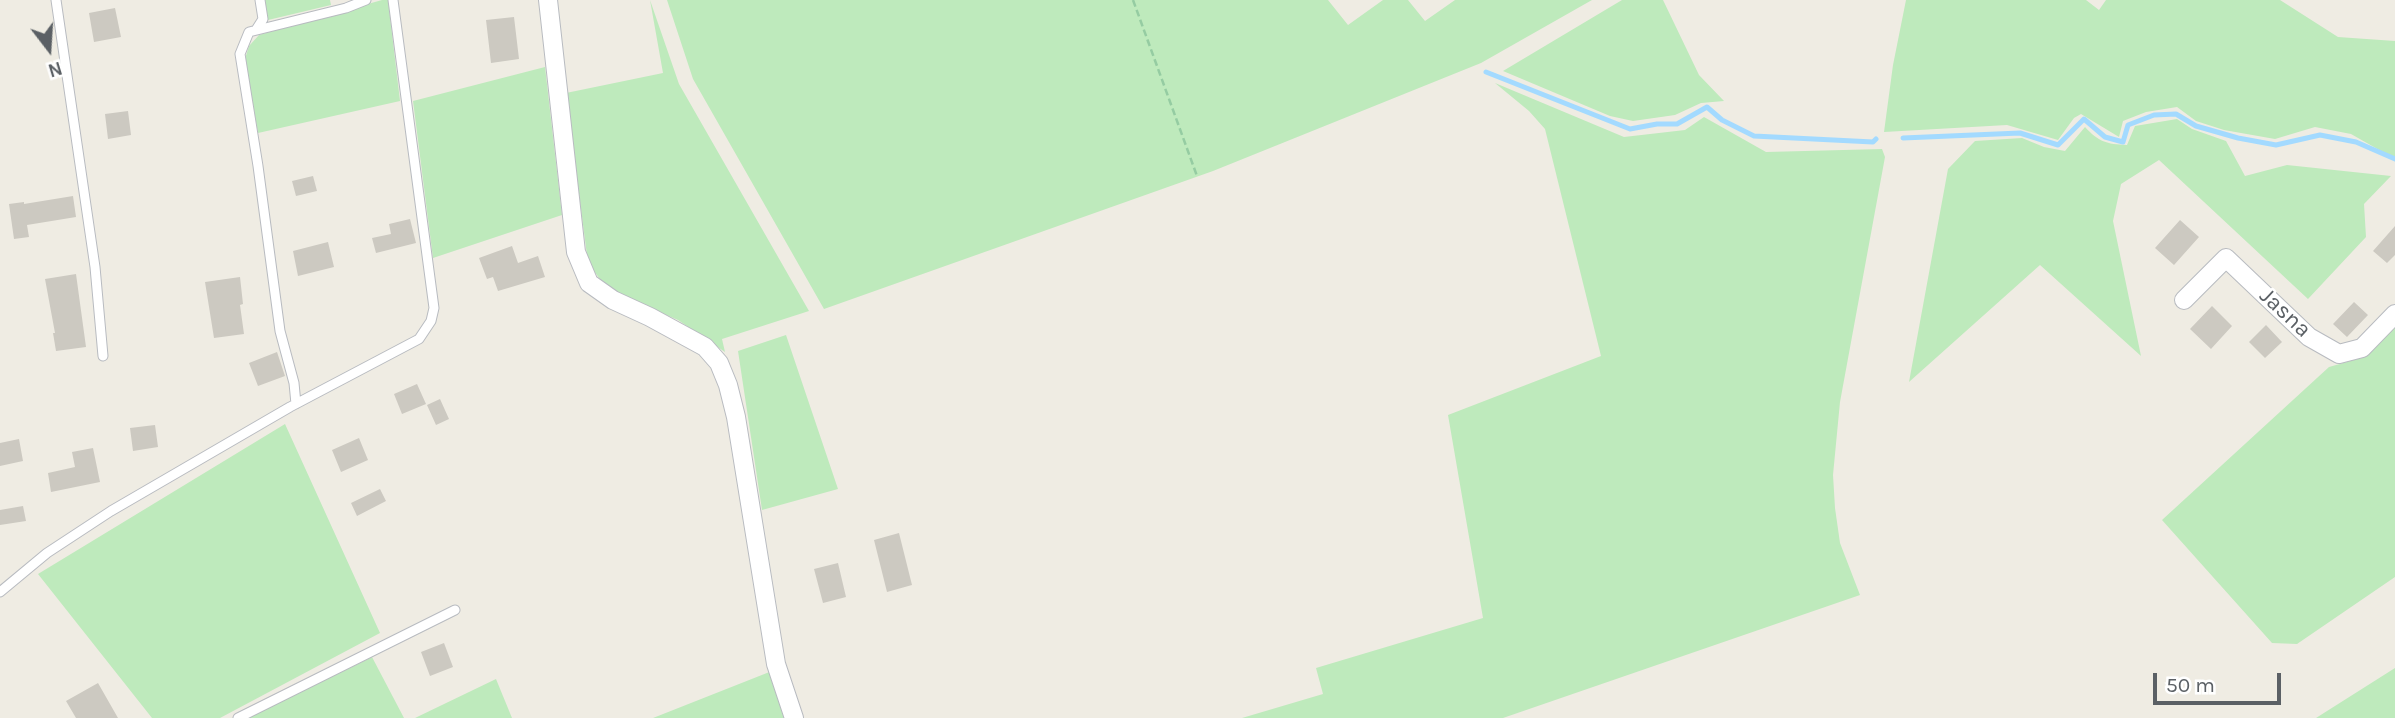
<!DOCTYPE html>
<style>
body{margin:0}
#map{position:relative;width:2395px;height:718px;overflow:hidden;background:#efece3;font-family:Karla,sans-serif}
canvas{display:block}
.north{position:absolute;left:14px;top:14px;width:70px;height:70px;-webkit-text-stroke:5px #fff;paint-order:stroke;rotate:163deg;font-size:19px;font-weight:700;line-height:28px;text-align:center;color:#5b6065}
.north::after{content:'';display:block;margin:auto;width:24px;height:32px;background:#5b6065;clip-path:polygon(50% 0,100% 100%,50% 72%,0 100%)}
.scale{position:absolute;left:2153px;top:673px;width:128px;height:32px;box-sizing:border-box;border:4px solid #5b6065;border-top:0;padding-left:9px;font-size:21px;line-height:24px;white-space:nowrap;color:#5b6065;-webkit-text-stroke:5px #fff;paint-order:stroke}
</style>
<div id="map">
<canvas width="2395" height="718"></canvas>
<div class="north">N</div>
<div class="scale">50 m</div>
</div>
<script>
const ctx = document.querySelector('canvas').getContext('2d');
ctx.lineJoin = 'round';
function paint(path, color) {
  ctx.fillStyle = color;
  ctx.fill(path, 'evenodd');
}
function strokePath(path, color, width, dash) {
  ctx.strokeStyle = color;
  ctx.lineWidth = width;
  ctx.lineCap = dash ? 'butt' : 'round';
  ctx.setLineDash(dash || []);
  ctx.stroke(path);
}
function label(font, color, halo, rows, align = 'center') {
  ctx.font = font + ' Karla,sans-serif';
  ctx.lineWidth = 5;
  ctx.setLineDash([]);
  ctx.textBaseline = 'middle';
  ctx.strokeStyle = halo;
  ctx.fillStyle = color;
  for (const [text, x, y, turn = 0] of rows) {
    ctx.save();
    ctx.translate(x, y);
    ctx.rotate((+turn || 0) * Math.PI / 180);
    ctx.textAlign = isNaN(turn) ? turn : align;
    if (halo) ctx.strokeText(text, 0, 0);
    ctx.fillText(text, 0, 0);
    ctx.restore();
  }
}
paint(new Path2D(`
 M265 0H330L331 5 268 20Z
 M382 0H388L400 101 258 133 245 59 249 46 259 35Z
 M650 0 679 84 809 311 722 339 725 352 678 320 608 290 588 263 566 93 663 73Z
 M667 0H1328L1348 25 1383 0H1408L1425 21 1455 0H1592L1481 63 1213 171 824 309 693 79Z
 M1622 0H1663L1699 75 1724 101 1701 103 1675 115 1633 121 1610 116 1503 71Z
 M1906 0H2086L2099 10 2106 0H2280L2338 37 2395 41V159L2351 134 2315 127 2275 139 2224 130 2196 121 2177 107 2146 112 2123 121 2119 137 2081 114 2074 118 2058 140 2007 125 1884 132 1893 65Z
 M545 67 562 215 433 258 413 101Z
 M1495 83 1624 137 1685 130 1704 117 1766 152 1882 149 1885 157 1840 402 1833 475 1835 508 1840 543 1860 595 1503 718H1242L1323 694 1316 668 1483 618 1448 415 1601 356 1545 129 1529 111Z
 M2177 119 2192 129 2226 141 2245 176 2287 165 2391 176 2364 204 2366 237 2308 299 2159 160 2121 184 2113 221 2141 356 2040 265 1909 382 1948 169 1975 141 2022 138 2044 147 2065 151 2085 127C2099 142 2106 144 2127 145L2135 126Z
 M2395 323V577L2297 644 2272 643 2162 520 2329 367 2361 358Z
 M786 335 838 489 762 510 738 351Z
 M285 424 380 633 220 718H152L38 574Z
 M372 657 404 718H248Z
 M2395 668V718H2316Z
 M777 669 785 718H653Z
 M496 679 512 718H415Z`), '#beeabc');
strokePath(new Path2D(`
 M1486 72 1630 129 1657 124H1677L1707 107 1722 120 1754 136 1873 142 1876 139
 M1903 138 2020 133 2058 145 2084 119 2105 137 2123 142 2128 125 2154 115 2176 114 2196 126 2238 138 2276 145 2320 135 2356 142 2395 159`), '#a3daff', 5);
paint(new Path2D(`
 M115 8 121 37 94 42 89 13Z
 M514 17 519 59 491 63 486 20Z
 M128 111 131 135 108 139 105 114Z
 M313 176 317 191 296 196 292 181Z
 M73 196 76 217 27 225 29 237 14 239 9 204 24 202V204Z
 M410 219 416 243 376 253 372 238 391 234 389 224Z
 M2180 220 2199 237 2174 265 2155 248Z
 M2395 226V255L2387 263 2373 251Z
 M328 242 334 267 298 276 293 251Z
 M512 246 518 263 538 256 545 277 498 291 493 277 487 279 479 258Z
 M76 274 86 347 56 351 53 333H55L45 279Z
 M240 277 243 304 240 305 244 334 214 338 205 282Z
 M2354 302 2368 315 2347 337 2333 324Z
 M2212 306 2232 326 2211 349 2190 329Z
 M2266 325 2282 342 2265 358 2249 342Z
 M277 352 285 376 258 386 249 363Z
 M417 384 426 404 402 414 394 394Z
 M440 399 449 419 436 425 427 405Z
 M155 425 158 447 133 451 130 428Z
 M359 438 368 460 341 472 332 450Z
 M19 439 23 461 0 466V443Z
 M93 448 100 482 51 492 48 473 75 467 72 452Z
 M380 489 386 501 357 516 351 503Z
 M23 506 26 521 0 525V510Z
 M899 533 912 585 887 592 874 540Z
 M838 563 846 597 823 603 814 569Z
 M444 643 453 667 430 676 421 652Z
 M98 683 118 718H76L66 701Z`), '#ccc9c1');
const lane = new Path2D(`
 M56 0 95 267 103 356
 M256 30 263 19 260 0
 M296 404 294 383 280 331 258 166 240 54 249 32 346 8 366 0
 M0 592 47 553 111 511 290 407 419 339 431 321 434 308 393 0
 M238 718 455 610`);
const street = new Path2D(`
 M548 0 576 252 589 283 613 300 650 317 705 347 719 363 728 385 736 417 776 664 794 718
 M2184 300 2226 258 2309 337 2339 354 2362 348 2395 314`);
strokePath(lane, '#b8bbc0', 11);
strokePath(street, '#b8bbc0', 20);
strokePath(new Path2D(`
 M1133 0 1197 176`), '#95cca2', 2.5, [7, 3.5]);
strokePath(lane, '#fff', 9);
strokePath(street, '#fff', 18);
label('23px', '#5b6065', '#fff', [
 ["Jasna",2285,313,43]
]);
</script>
